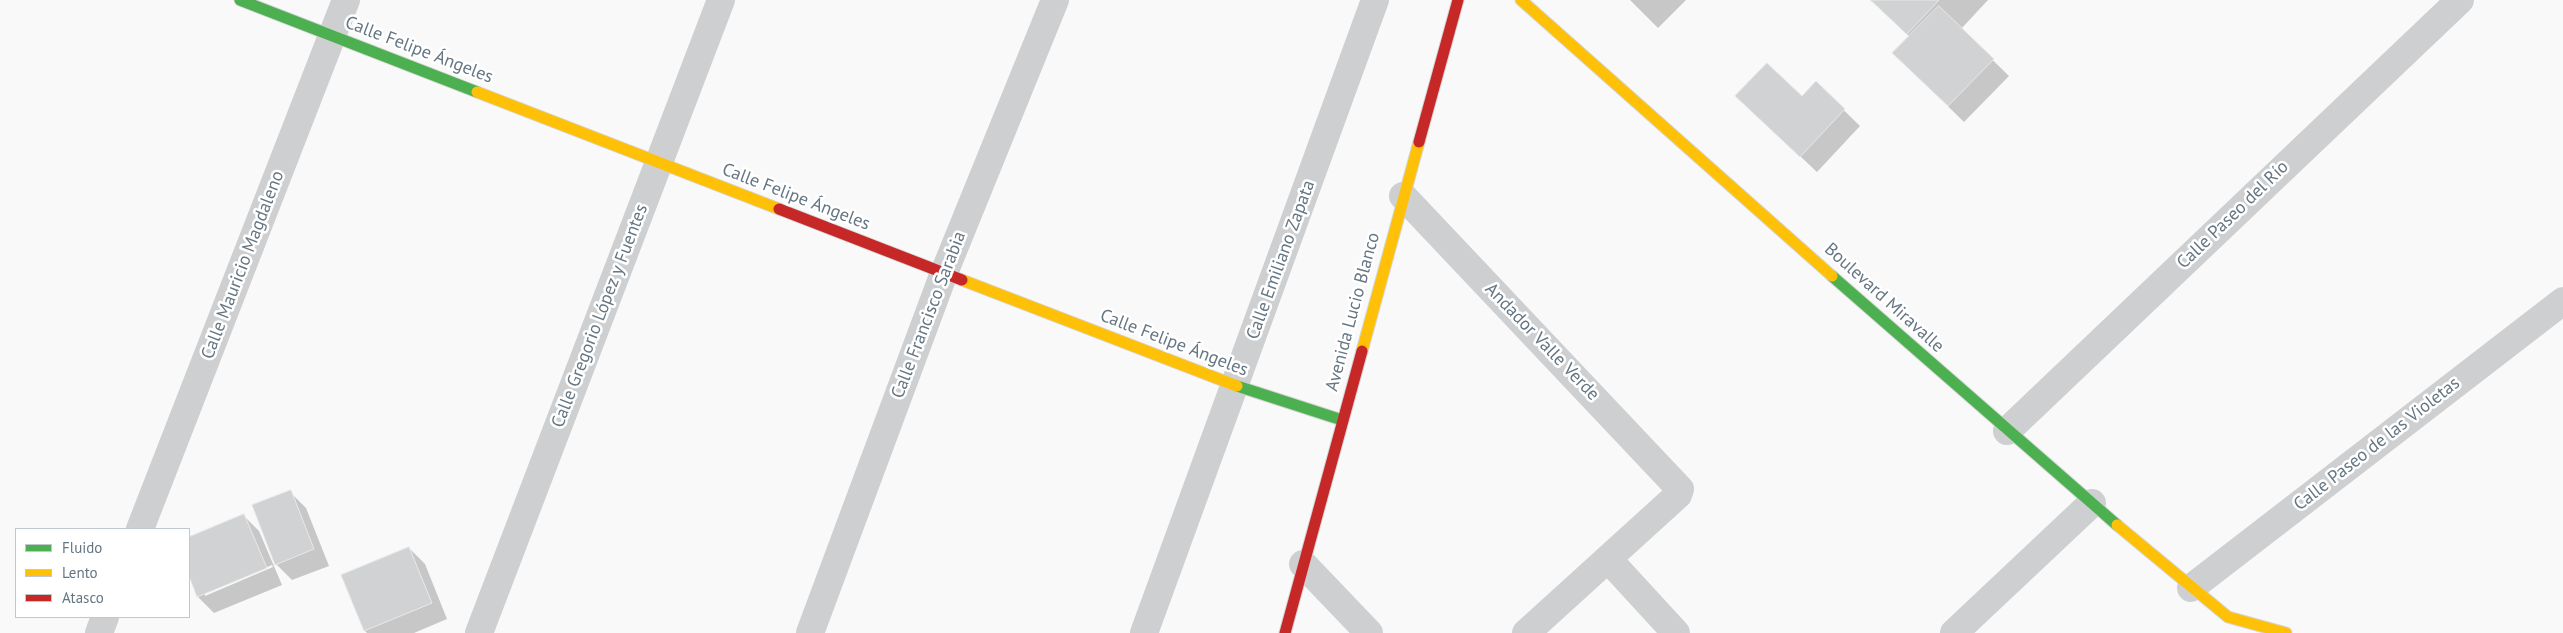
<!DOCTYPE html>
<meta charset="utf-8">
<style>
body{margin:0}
#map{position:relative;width:2563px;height:633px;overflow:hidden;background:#f9f9f9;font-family:"PT Sans",sans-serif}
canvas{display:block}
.legend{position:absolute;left:15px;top:528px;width:175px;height:90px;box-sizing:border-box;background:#fff;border:1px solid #c1c8cd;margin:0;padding:6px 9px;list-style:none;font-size:15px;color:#657683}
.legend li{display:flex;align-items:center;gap:10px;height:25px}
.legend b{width:25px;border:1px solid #c1c8cd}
</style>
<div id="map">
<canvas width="2563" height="633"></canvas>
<ul class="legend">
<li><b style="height:6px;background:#4caf50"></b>Fluido</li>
<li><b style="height:6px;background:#ffc107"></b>Lento</li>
<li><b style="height:6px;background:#c62828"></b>Atasco</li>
</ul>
</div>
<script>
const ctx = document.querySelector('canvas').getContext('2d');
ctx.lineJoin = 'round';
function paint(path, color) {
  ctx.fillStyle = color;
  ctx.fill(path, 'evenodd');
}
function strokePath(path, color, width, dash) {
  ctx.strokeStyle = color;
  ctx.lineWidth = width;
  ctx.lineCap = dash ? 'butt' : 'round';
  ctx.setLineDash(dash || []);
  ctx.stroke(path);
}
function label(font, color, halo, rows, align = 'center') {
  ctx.font = font + ' "PT Sans",sans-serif';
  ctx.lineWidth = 5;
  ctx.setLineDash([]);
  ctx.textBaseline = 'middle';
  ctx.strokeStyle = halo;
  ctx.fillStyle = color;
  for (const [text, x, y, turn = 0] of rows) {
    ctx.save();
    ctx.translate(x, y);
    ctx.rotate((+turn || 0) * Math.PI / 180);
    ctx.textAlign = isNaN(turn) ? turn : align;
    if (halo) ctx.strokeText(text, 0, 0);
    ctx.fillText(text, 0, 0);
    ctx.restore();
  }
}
paint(new Path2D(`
 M1630 0H1686L1658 28Z
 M1870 0H1988L1961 29 2009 76 1964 122 1910 69V37Z
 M1816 83 1860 126 1817 172 1753 112 1802 97Z
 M290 492 306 508 329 566 292 580 276 564Z
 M243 515 259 531 282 585 214 613 198 597 189 573V538ZM272 565 273 567 205 596V593Z
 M409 548 425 564 447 619 414 633H367L365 631Z`), '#0003');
const building = new Path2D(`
 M1871 0H1939L1907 34Z
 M1939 6 1994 59 1948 106 1892 53Z
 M1767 63 1802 96 1816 81 1845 109 1800 157 1735 96Z
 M291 490 314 549 275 565 252 505Z
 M244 514 267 568 197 597 189 576V537Z
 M409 547 432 603 364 631 341 575Z`);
paint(building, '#d0d2d3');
strokePath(building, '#e8e8e8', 1);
const fast = new Path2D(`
 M240 0 477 92
 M1832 276 2117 525
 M1237 386 1342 420`);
const slow = new Path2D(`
 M1521 0 1832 276
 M477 92 779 209
 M962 280 1237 386
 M1362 351 1419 142
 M2117 525 2228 617 2286 633`);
const jam = new Path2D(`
 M1419 142 1458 0
 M779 209 962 280
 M1285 633 1362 351`);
strokePath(fast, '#d5d6d7', 13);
strokePath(slow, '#d5d6d7', 13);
strokePath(jam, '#d5d6d7', 13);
strokePath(new Path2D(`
 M1403 196 1680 489 1678 495 1526 633
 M2007 431 2460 0
 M140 529 346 0
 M1608 559 1676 633
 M1303 564 1369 633
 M2191 588 2563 301
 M99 633 105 617
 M479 633 721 0
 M810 633 944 273 1055 0
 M1144 633 1375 0
 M1954 633 2092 503`), '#cecfd0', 28);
strokePath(fast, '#4caf50', 11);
strokePath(slow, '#ffc107', 11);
strokePath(jam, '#c62828', 11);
label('18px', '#657683', '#fff', [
 ["Calle Felipe Ángeles",419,50,21],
 ["Calle Felipe Ángeles",796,197,21],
 ["Calle Paseo del Río",2233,215,-44],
 ["Calle Emiliano Zapata",1281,260,-70],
 ["Calle Mauricio Magdaleno",243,265,-69],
 ["Boulevard Miravalle",1884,298,42],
 ["Avenida Lucio Blanco",1353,312,-75],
 ["Calle Francisco Sarabia",929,315,-69],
 ["Calle Gregorio López y Fuentes",600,316,-69],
 ["Andador Valle Verde",1542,342,46],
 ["Calle Felipe Ángeles",1174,343,21],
 ["Calle Paseo de las Violetas",2377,444,-38]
]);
</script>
